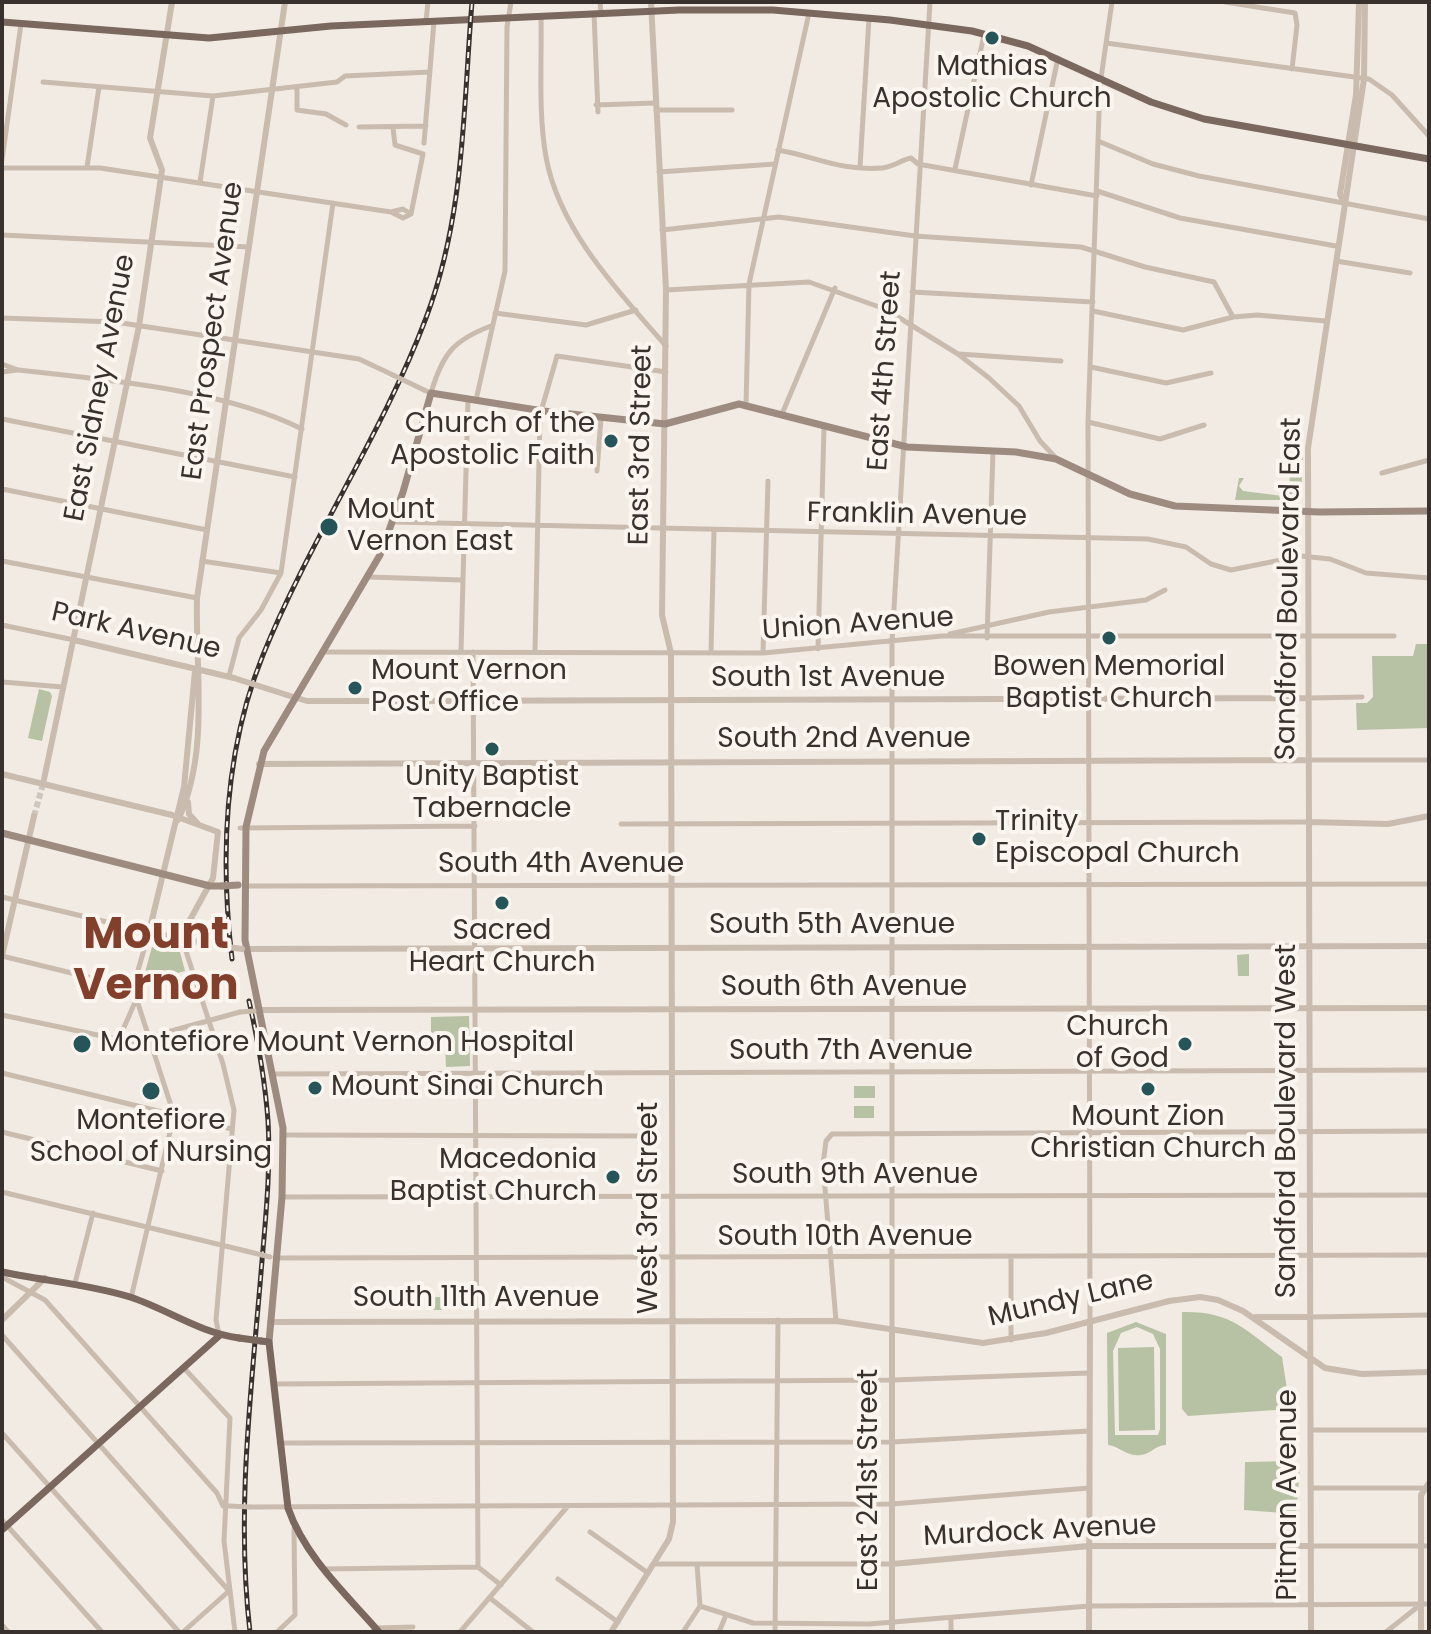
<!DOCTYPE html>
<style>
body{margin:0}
#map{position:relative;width:1431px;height:1634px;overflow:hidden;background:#f2ebe3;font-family:Poppins,sans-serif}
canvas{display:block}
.frame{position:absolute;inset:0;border:4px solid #39312d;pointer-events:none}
</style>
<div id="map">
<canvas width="1431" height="1634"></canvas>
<div class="frame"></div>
</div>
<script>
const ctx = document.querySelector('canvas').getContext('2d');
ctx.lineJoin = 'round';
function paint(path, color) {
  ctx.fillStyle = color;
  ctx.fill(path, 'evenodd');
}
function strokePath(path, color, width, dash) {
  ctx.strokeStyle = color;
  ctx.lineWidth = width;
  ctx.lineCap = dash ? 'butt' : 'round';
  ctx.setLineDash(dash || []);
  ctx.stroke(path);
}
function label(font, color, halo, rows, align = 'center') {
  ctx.font = font + ' Poppins,sans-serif';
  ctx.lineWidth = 8;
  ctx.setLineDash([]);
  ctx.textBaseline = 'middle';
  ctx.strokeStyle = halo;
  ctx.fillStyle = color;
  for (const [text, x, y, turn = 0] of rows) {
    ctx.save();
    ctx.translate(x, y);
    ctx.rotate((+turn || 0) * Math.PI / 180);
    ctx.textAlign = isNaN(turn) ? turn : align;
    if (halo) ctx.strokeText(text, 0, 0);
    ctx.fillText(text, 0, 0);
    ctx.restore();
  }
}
paint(new Path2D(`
 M1293 454H1303L1301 500H1235L1239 478H1244L1239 486 1243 491 1283 496 1288 492Z
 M1416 644H1429V728L1357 730 1356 703H1367L1373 697 1372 656H1413Z
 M39 689 50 692 52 696 42 741 28 738Z
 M152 947 180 952 185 971 142 983Z
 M1249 954V976H1238L1237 955Z
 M469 1016 470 1066 446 1067 445 1041H431V1017Z
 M854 1086H875V1098H854Z
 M854 1106H874V1118H854Z
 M429 1297H449V1310H429Z
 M1182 1312C1231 1311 1244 1329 1282 1357L1290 1409 1188 1416 1182 1409Z
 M1136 1322 1166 1334V1445C1155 1445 1151 1454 1141 1455 1126 1457 1120 1446 1108 1445L1107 1333ZM1137 1327 1153 1334 1160 1349V1429L1158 1435H1115L1113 1351 1121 1333Z
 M1154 1347 1155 1430 1119 1431 1118 1348Z
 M1294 1461 1300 1467 1296 1514 1244 1510 1245 1462Z`), '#b7c1a3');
strokePath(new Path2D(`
 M34 816 43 784
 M193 941 222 946`), '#cdc6bf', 6, [6, 3]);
strokePath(new Path2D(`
 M600 2 601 13
 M1225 2 1295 13 1297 25 1292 69
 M594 13 598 112
 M541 16C542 62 538 112 546 157 559 230 619 292 666 346
 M426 21 428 2
 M1106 43 1369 79 1392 95 1429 136
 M43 82 213 96 337 82 345 76 430 72
 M297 87V110L326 114 346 125
 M596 105 655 103
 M656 110H732
 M359 127 426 126
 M393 128 395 145 423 154 411 214
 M1098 141 1153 164 1199 176 1429 219
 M424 143 434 21
 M778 150C817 157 840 171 882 168 893 167 901 160 911 158L918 164 1097 196
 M2 160 21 24
 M87 167 99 87
 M860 167 869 18
 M2 168H100L391 212 403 218 411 214 403 209 391 212
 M955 169 984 35
 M659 172 775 164
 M200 182 213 96
 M1031 185 1058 58
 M1097 191 1180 218 1336 246
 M662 230 779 217 915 236 1081 247 1145 267 1214 282 1233 317
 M2 235 249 247
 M1336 261 1410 273
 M666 290 809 282 885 309 958 354 989 378 1019 406 1040 441 1056 458
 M912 292 1093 302
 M1093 311 1183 330 1233 317 1257 315 1326 321
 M495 313 586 325 636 310
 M2 318 115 322 359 359 393 375
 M959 354 1061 361
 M2 364 18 370C107 380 223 389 302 429
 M1091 367 1166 383 1211 373
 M2 372 17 370
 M424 390 431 393C442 355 453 340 491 326
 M476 400 505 271 507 27 511 2
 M746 405 749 284 809 13
 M782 414 835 288
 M2 419 295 477
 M1088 422 1160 439 1204 425
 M597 471 601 418
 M1382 473 1429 460
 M2 489 207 530
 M393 522 1148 539 1186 547 1211 564 1231 570 1301 556 1330 559 1366 573 1429 578
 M2 561 197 598
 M202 561 281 573
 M370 577 461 580
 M2 625 74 640
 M950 634 1049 612 1146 600 1165 590
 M987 638 993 451
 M818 649 824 427
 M325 652 763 653 942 636H1394
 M461 652 468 399
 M473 652 478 1567 501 1585
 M535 652 540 415 557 356 666 372
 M711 652 714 531
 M763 653 768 481
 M229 676 239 638 261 610 281 573 333 203
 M2 682 63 687
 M1309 698 1362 697
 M1309 760H1429
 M621 824 1309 822
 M240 828 475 826
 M244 886 1429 884
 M2 897 149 932 133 988
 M183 942 223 1064 234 1110 216 1320 219 1335
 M2 956 133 988
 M2 1015 131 1042 240 1012
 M118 1041 136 1000
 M2 1073 232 1129
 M274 1074 1429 1070
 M2 1132 162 1171
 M283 1135 655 1136
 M2 1192 246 1251
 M282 1197 1429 1195
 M275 1258 1429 1255
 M1011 1258V1340
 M2 1277 45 1300 217 1493 223 1506
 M75 1283 93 1213
 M131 1298 174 1115 133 988
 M1311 1317 1429 1315
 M836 1321 823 1164 826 1141 832 1134 1429 1131
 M1090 1322 1088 422 1100 85 1112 2
 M892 1328V642L930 2
 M2 1335 229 1591
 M183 1367 230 1418 224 1541 235 1632
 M274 1384 892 1380 1089 1373
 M1311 1430H1429
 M2 1433 179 1632
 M279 1443 892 1442 1089 1431
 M1311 1488H1428
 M250 1507 892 1504 1089 1488
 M2 1520 102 1632
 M590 1532 648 1573
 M1311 1546H1429
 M654 1564H892
 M324 1569 478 1567
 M558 1579 618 1622
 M490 1598 533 1632
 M700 1606 753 1623 869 1624 1089 1606 1429 1604
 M2 1625 8 1632
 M183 1632 229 1591
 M277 1632 295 1615 294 1528
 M372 1632 376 1628 413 1627
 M460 1632 567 1507
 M683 1632 700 1606 697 1564
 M719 1632 726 1615
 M775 1632 778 1320
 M951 1632V1618
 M1386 1632 1420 1605`), '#cabbaf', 5);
strokePath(new Path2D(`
 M1343 201 1340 194 1356 95 1359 2
 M74 640 234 678
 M287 695 307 701H402L1309 698
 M259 764 1309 760
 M2 774 172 815 218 832 213 878 185 929 183 942
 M43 784 139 326 162 170 150 138 172 2
 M188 802 189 814 198 824
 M178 820C210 753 195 670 197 598L285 2
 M1309 822 1388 824 1429 816
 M193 941 149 932 184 787 195 671
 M245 949 1429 946
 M2 956 34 816
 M260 1010 1429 1008
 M1255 1317H1311
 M2 1320 45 1278
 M270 1322 836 1321 983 1343 1046 1333 1169 1301 1200 1297 1218 1300 1243 1311 1325 1368 1362 1374 1429 1372
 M892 1564 1089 1546H1311
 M611 1632 669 1539 673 1522 671 653 662 615 666 290 651 2
 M892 1632V1328
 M1089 1632 1090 1322
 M1311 1632 1308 448 1364 79 1365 2
 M1421 1632V1495L1429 1483`), '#cabbaf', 6);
strokePath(new Path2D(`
 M2 833 210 886H222
 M269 1342 282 1197 283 1128 245 940 246 827 264 751 380 555 403 492 431 393 543 411 665 424 739 404 907 447 1016 452 1056 459 1130 494 1175 506 1319 512 1429 511`), '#9e8b80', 7);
strokePath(new Path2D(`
 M2 22 209 38 331 26 679 10H773L890 20 972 31 1028 46 1151 102 1204 119 1429 159
 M2 1272C45 1281 88 1284 130 1297 167 1309 200 1333 239 1338
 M261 1341 269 1342 288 1508C305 1557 346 1594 379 1632
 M2 1530 219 1336`), '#7a685f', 7);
const rail = new Path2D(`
 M232 959C220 857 224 751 263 655 310 539 382 435 426 318 465 215 463 110 472 2
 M249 1001C258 1041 265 1080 268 1121 271 1172 265 1223 261 1273 251 1393 236 1513 250 1632`);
strokePath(rail, '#39312d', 5);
strokePath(rail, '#faf5ef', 2, [6]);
strokePath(new Path2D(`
 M393 375 424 390
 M240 1012 254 1011
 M246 1251 270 1257
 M229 1506 250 1507`), '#cabbaf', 5);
strokePath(new Path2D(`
 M234 678 287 695
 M228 947 242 949`), '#cabbaf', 6);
strokePath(new Path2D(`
 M222 886 238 885`), '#9e8b80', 7);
strokePath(new Path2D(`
 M239 1338 261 1341`), '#7a685f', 7);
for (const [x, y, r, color] of [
 [992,38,8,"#255558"],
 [611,441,8,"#255558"],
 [329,527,10,"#255558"],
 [1109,638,8,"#255558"],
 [355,688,8,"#255558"],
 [492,749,8,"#255558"],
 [979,839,8,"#255558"],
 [502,903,8,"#255558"],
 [82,1044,10,"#255558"],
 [1185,1044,8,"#255558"],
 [315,1088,8,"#255558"],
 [1148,1089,8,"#255558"],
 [151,1091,10,"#255558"],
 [613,1177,8,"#255558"]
]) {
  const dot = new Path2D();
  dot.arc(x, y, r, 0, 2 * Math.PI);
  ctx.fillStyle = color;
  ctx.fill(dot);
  strokePath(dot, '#faf5ef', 3);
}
label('28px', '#39312d', '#faf5ef', [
 ["Mathias",992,68],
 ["Apostolic Church",992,100],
 ["Church of the",595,425,"right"],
 ["Apostolic Faith",595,457,"right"],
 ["Mount",347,511,"left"],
 ["Vernon East",347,543,"left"],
 ["Bowen Memorial",1109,668],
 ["Baptist Church",1109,700],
 ["Mount Vernon",371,672,"left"],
 ["Post Office",371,704,"left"],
 ["Unity Baptist",492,778],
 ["Tabernacle",492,810],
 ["Trinity",995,823,"left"],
 ["Episcopal Church",995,855,"left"],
 ["Sacred",502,932],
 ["Heart Church",502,964],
 ["Church",1169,1028,"right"],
 ["of God",1169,1060,"right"],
 ["Montefiore Mount Vernon Hospital",100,1044,"left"],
 ["Mount Sinai Church",331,1088,"left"],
 ["Mount Zion",1148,1118],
 ["Christian Church",1148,1150],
 ["Montefiore",151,1122],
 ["School of Nursing",151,1154],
 ["Macedonia",597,1161,"right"],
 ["Baptist Church",597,1193,"right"]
]);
label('28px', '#39312d', '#faf5ef', [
 ["East Prospect Avenue",214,331,-82],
 ["East 4th Street",886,371,-86],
 ["East Sidney Avenue",101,388,-79],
 ["East 3rd Street",642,445,-89],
 ["Franklin Avenue",917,516,1],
 ["Sandford Boulevard East",1290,589,-89],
 ["Union Avenue",858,625,-4],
 ["Park Avenue",136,632,13],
 ["South 1st Avenue",828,679],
 ["South 2nd Avenue",844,740],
 ["South 4th Avenue",561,865],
 ["South 5th Avenue",832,926],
 ["South 6th Avenue",844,988],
 ["South 7th Avenue",851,1052],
 ["Sandford Boulevard West",1288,1121,-90],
 ["South 9th Avenue",855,1176],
 ["West 3rd Street",650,1208,-90],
 ["South 10th Avenue",845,1238],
 ["South 11th Avenue",476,1299],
 ["Mundy Lane",1071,1300,-13],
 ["East 241st Street",870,1480,-90],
 ["Pitman Avenue",1289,1495,-90],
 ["Murdock Avenue",1040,1532,-3]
]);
label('bold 44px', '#82402c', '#faf5ef', [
 ["Mount",156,937],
 ["Vernon",156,988]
]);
</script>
